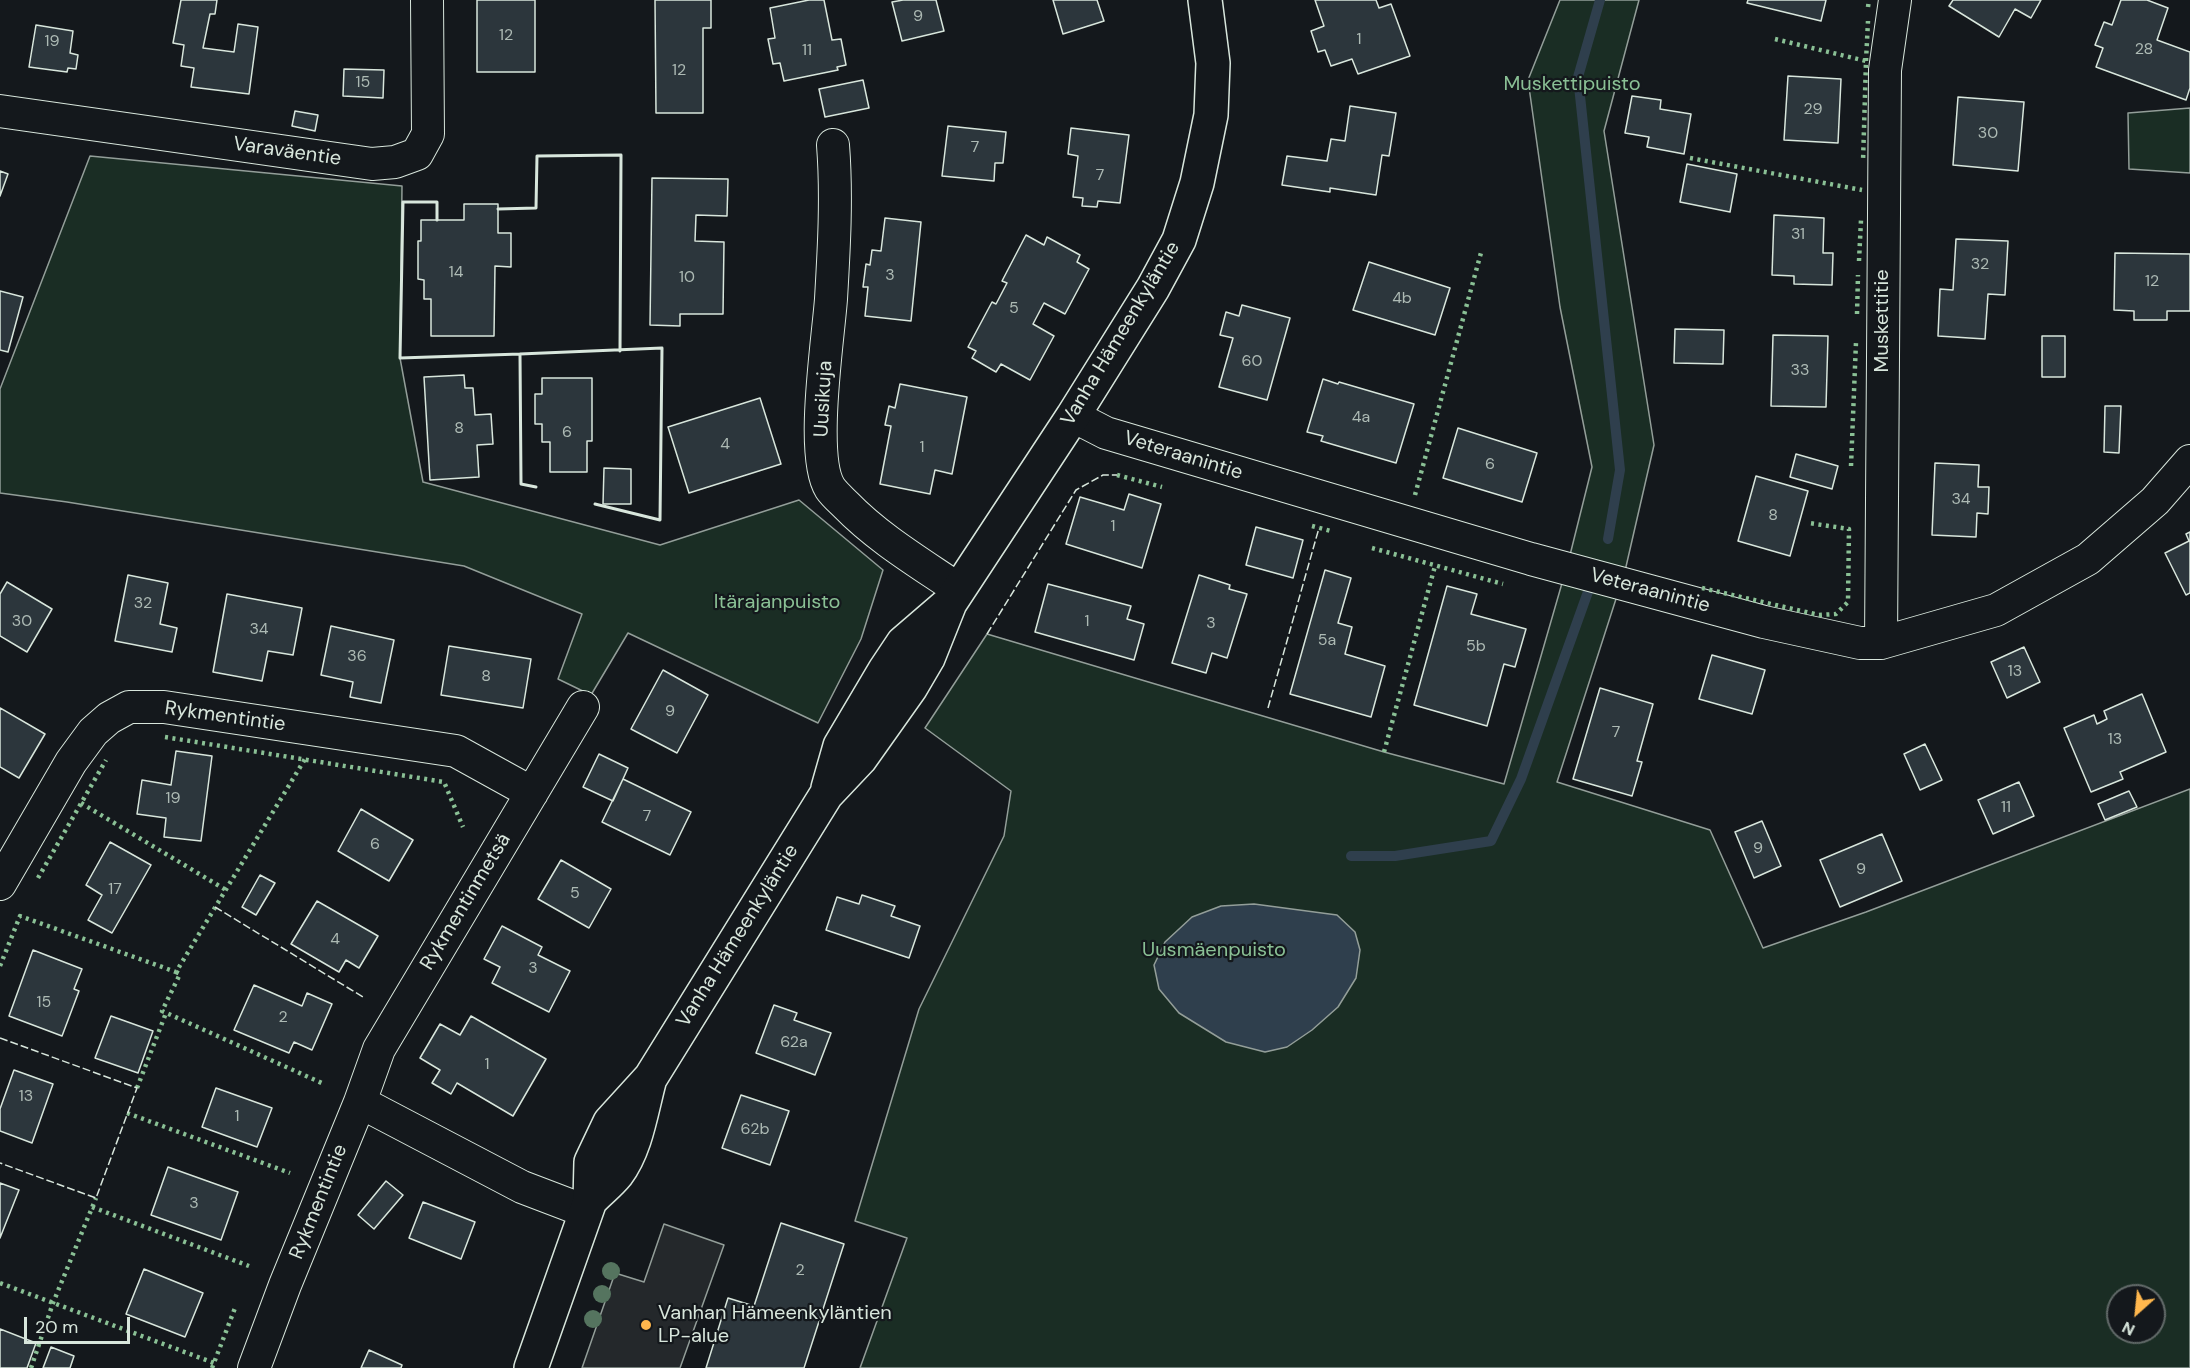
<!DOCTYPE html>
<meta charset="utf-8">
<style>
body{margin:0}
#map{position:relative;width:2190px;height:1368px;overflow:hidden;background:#14181c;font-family:"DM Sans",sans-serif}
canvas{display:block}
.north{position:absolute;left:2106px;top:1284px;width:60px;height:60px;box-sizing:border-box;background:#14181c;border:2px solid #626a69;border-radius:50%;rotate:207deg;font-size:16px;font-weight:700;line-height:24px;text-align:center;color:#d8e6dc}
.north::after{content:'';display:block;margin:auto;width:21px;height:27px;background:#ffb74d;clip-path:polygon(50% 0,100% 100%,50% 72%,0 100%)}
.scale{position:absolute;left:24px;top:1317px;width:106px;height:27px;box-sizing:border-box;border:3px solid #d8e6dc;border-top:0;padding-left:8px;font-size:18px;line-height:21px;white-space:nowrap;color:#d8e6dc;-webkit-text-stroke:4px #14181c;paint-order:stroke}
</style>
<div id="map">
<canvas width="2190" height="1368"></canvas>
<div class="north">N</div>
<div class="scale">20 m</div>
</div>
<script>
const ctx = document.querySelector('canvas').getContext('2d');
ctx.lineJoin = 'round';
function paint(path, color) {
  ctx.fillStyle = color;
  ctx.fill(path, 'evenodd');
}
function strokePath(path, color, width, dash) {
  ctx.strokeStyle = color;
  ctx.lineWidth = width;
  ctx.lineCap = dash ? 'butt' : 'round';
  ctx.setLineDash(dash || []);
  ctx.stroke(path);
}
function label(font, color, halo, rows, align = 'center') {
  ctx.font = font + ' "DM Sans",sans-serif';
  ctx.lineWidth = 4.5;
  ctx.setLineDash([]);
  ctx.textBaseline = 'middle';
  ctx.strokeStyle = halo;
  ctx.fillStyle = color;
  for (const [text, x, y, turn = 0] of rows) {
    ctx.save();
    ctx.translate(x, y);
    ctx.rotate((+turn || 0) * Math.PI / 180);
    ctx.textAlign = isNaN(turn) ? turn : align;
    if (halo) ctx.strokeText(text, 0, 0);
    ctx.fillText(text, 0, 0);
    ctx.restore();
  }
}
const green = new Path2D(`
 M1560 0H1639L1604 131 1654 445 1625 571 1557 782 1710 830 1763 948 1866 912 2190 789V1368H860L907 1238 855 1221 919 1009 1004 836 1011 791 925 728 987 634 1384 752 1504 784 1569 559 1592 467 1560 307 1528 80ZM2118 1296H2154V1332H2118Z
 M2190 108V173L2129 169 2128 113Z
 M90 156 402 186 400 358 423 482 660 545 799 500 883 570 861 639 818 723 628 633 591 695 558 679 582 614 464 566 67 502 0 493V389Z`);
paint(green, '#1a2d24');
strokePath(green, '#939e99', 1.5);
const parking = new Path2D(`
 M664 1224 724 1245 680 1368H582L615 1273 644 1282Z`);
paint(parking, '#24282b');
strokePath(parking, '#939e99', 1.5);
const water = new Path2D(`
 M1254 904 1337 915 1355 932 1360 950 1356 978 1338 1007 1312 1030 1287 1047 1265 1052 1226 1042 1179 1013 1159 989 1154 965 1165 942 1192 917 1221 906Z`);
paint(water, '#2f3f4d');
strokePath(water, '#939e99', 1.5);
strokePath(new Path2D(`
 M1600 0 1578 77 1620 470 1608 539
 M1351 856H1395L1491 841 1521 779 1589 589`), '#2f3f4d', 10);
const building = new Path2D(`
 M181 0H217L215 14H210L203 48 234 52 238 24 258 27 249 94 191 87 194 68 181 66 184 45 173 43Z
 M477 0H535V72H477Z
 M655 0H711V28H703V113H656Z
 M809 0H824L832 40 841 39 846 65 837 67 838 70 784 81 780 63 773 64 768 39 775 38 770 8Z
 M903 0H936L944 31 902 41 892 2Z
 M1053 0H1097L1104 21 1063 34Z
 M1315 0H1376L1379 8 1391 4 1410 56 1358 74 1352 59 1331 66 1325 50 1318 52 1311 31 1324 26Z
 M1748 0H1826L1821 21 1747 3Z
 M1953 0H2041L2031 18 2015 9 1999 37 1949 6Z
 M2121 0H2147L2168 8 2157 40 2190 52V88L2186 100 2096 67 2103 48 2095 45 2104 22 2112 25Z
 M36 25 73 31 70 53 78 55 76 69 68 68 67 72 29 67Z
 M344 69 384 70 383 98 343 96Z
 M1788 76 1841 79 1838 143 1784 140Z
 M863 80 869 108 825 117 819 89Z
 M1632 96 1661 100 1660 109 1691 114 1684 154 1647 147 1649 137 1625 133Z
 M1958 97 2024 102 2018 171 1953 165Z
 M1350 106 1396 113 1389 156 1382 155 1376 195 1330 188V192L1282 185 1287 156 1327 161 1331 139 1345 141Z
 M295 111 318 115 315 131 292 126Z
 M948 126 1006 132 1003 163H995L994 181 942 176Z
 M1071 128 1129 135 1120 203 1098 201 1097 207 1082 206 1083 198 1073 197 1078 156 1068 154Z
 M1687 164 1737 174 1730 212 1680 202Z
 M0 171 8 174 0 196Z
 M652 178 728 179 727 216 696 215 695 241 724 242 723 314H680V326L650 325Z
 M464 204H498V233H511V267L495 266 494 336H431V299H424V280L418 279V241H421V220H464Z
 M1774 215 1824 218 1823 253H1833L1832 285 1794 284V276L1772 275Z
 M885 218 921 222 911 321 865 316 868 287H863L866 264 870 265 872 250 881 251Z
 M1026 235 1044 245 1047 237 1080 255 1077 262 1089 269 1065 314 1044 303 1033 324 1054 336 1030 380 1001 364 996 372 972 358 976 351 968 347 992 302 996 304 1007 283 1002 281Z
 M1956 239 2008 241 2005 295 1988 294 1985 339 1938 336 1940 289 1953 290Z
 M2115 253 2190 254V311H2167V320H2134V311L2114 310Z
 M1369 262 1450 288 1435 335 1353 310Z
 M0 291 23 297 8 352 0 350Z
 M1242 305 1290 318 1267 400 1219 387 1233 338 1220 335 1226 312 1239 316Z
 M1675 329 1724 330 1723 364 1674 363Z
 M1773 335 1828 336 1826 407 1771 406Z
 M2042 336H2065V377H2042Z
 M464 375 465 388H473L475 415 491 414 493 444 477 445 479 477 430 480 424 377Z
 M542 378H592V441H587V472H550V442H542V424H535V394H542Z
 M1323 379 1338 384 1339 382 1414 404 1396 463 1321 441 1323 436 1307 432Z
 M900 384 967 397 952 474 935 470 930 494 880 484 891 426 885 425 889 406 895 408Z
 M760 398 781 464 689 493 668 427Z
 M2105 406H2121L2119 453 2104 452Z
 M1458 428 1537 453 1522 502 1443 478Z
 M1796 454 1838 466 1832 489 1790 477Z
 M1935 463 1979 465 1978 487H1989L1988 514 1977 513 1976 537 1932 535Z
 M604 468 631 469V504H603Z
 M1756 476 1808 491 1790 556 1738 541Z
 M1129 494 1161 504 1142 568 1066 544 1080 497 1124 510Z
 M1256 527 1303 540 1293 578 1246 565Z
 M2190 532V593L2186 595 2165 553 2189 541 2186 534Z
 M1325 570 1351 578 1338 623 1352 627 1345 654 1385 666 1371 717 1290 694Z
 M128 575 168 583 160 624 177 628 172 652 115 641Z
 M1199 575 1230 585 1229 589 1247 594 1227 658 1212 653 1206 673 1172 663Z
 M7 582 52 609 27 652 0 636V594Z
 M1048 584 1131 606 1127 619 1144 624 1134 660 1035 632Z
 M1447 586 1477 594 1471 614 1526 629 1515 667 1504 664 1487 726 1414 705Z
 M227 594 302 608 293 655 268 651 262 681 213 672Z
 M331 626 394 640 381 703 350 697 353 682 321 675Z
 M449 646 531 659 523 708 441 695Z
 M2024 647 2040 682 2007 698 1991 662Z
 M1712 655 1765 670 1752 714 1699 699Z
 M663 670 708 695 677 753 631 729Z
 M1600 688 1653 704 1637 761 1642 762 1632 796 1573 779Z
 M2142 694 2166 752 2120 772 2123 779 2091 792 2064 728 2094 715 2097 724 2107 719 2104 711Z
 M0 708 45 734 19 778 0 767Z
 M1925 744 1942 780 1920 790 1904 754Z
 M176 751 212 756 201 841 164 837 166 818 137 814 142 780 171 785Z
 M599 754 628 768 613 801 583 787Z
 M623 779 691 812 670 855 602 822Z
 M2019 782 2034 816 1993 834 1978 800Z
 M2129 791 2137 807 2105 820 2098 804Z
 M361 809 413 840 389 881 338 851Z
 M1762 821 1781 866 1754 878 1735 832Z
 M1882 834 1902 881 1840 907 1820 860Z
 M110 842 151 865 112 933 88 920 102 895 86 885Z
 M561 860 611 889 589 928 538 899Z
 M260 875 275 883 256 915 242 907Z
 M862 895 895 906 891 916 920 926 909 958 826 930 837 897 859 904Z
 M317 901 378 936 359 968 346 960 339 972 291 944Z
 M502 926 542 947 538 955 570 971 549 1012 492 983 500 967 484 959Z
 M33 950 82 969 74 989 79 991 62 1036 9 1016Z
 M254 985 302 1006 307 993 332 1004 312 1050 294 1042 289 1053 234 1030Z
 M774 1005 797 1013 794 1020 831 1033 815 1075 756 1053Z
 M111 1016 153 1031 138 1073 95 1058Z
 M471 1016 546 1059 513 1116 457 1083 451 1094 432 1083 440 1070 420 1058 440 1024 460 1035Z
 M14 1070 53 1084 32 1143 0 1131V1109Z
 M216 1088 272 1108 257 1147 202 1127Z
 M741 1095 789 1111 770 1165 722 1148Z
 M168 1167 238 1192 221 1240 151 1215Z
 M386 1181 403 1195 374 1229 358 1215Z
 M0 1183 19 1190 0 1238Z
 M423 1202 475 1222 461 1259 409 1238Z
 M781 1223 844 1244 804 1368H706L728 1298 754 1306Z
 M144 1269 203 1293 185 1337 126 1314Z
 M0 1329 36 1343 27 1368H0Z
 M51 1347 74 1356 70 1368H43Z
 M369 1350 402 1365 401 1368H361Z`);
paint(building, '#2c363c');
strokePath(building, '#d8e6dc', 1.5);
const street = new Path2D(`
 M0 111 372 164 395 162 417 154 428 134 427 0
 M833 145C837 196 834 248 831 299 828 340 810 456 830 488 834 494 841 500 846 505 878 538 920 563 958 589
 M1073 416 1106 433 1531 559 1764 622 1860 643H1881L1996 610 2088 559 2155 501 2190 461
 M1881 643 1885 70 1895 0
 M0 884 71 762 93 732 109 718 129 707H164L456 751 532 793
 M360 1102 379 1049 583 707
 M254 1368 285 1285 360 1102 522 1187 585 1211`);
const secondary = new Path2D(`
 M828 788 840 746 885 670 903 643 946 606
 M590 1201C598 1192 609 1184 617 1174 636 1149 641 1112 649 1082
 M531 1368 590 1201 591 1162 610 1122 651 1077 826 795 860 759 911 687 928 658 950 603 1073 416 1153 288 1179 240 1197 183 1211 115 1213 63 1205 0`);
strokePath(street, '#d8e6dc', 34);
strokePath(secondary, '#d8e6dc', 36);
strokePath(street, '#14181c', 32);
strokePath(secondary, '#14181c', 33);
strokePath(new Path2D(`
 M1868 7 1869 0
 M1775 39 1866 61 1863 162
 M1866 61 1868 21
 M1690 158 1862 190
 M1859 261 1861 220
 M1857 314 1858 275
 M1851 466 1856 342
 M1117 475 1162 487
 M1415 495 1482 249
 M1312 526 1331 531
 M1372 548 1503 584
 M1702 588 1819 615 1836 614 1848 602 1849 529 1809 523
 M165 737 444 782 463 827
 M1384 752 1435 566
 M81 803 226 890
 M38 878 106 760
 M0 966 20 916 176 972 305 759
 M176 972 180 974 162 1011 324 1084
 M137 1088 166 1013
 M127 1113 290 1173
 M92 1207 249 1266
 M0 1283 214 1363
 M31 1368 53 1303 96 1198
 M212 1368 235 1308`), '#8ac095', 4.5, [3, 4.5]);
strokePath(new Path2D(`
 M987 634 1076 490 1103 475H1117
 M1268 708 1319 528
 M215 907 363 997
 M0 1038 137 1088 96 1198 0 1163`), '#d8e6dc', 1.5, [8, 3]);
strokePath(new Path2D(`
 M498 209 536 208 537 156 621 155 620 351
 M437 220V202H403L400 358 520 354
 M536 487 521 484 520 354 662 348 660 520 595 504`), '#d8e6dc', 3);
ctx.fillStyle = '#55745f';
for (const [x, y] of [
 [611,1271],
 [602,1294],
 [593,1319]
]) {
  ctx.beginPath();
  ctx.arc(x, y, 9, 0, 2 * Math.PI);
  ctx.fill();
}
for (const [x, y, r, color] of [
 [646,1325,6,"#ffb74d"]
]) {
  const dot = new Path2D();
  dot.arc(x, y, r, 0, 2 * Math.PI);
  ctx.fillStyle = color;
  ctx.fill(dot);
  strokePath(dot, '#14181c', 2);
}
label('16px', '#adbab4', null, [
 ["9",918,17],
 ["12",506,36],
 ["1",1359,40],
 ["19",52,42],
 ["28",2144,50],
 ["11",807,51],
 ["12",679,71],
 ["15",363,83],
 ["29",1813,110],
 ["30",1988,134],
 ["7",975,148],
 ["7",1100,176],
 ["31",1798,235],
 ["32",1980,265],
 ["14",456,273],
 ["3",890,276],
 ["10",687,278],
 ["12",2152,282],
 ["4b",1402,299],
 ["5",1014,309],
 ["60",1252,362],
 ["33",1800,371],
 ["4a",1361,418],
 ["8",459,429],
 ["6",567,433],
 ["4",725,445],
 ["1",922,448],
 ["6",1490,465],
 ["34",1961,500],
 ["8",1773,516],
 ["1",1113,527],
 ["32",143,604],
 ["30",22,622],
 ["1",1087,622],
 ["3",1211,624],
 ["34",259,630],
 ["5a",1327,641],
 ["5b",1476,647],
 ["36",357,657],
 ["13",2015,672],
 ["8",486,677],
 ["9",670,712],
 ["7",1616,733],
 ["13",2115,740],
 ["19",173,799],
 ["11",2006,808],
 ["7",647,817],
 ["6",375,845],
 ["9",1758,849],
 ["9",1861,870],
 ["17",115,890],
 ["5",575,894],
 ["4",335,940],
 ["3",533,969],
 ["15",44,1003],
 ["2",283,1018],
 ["62a",794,1043],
 ["1",487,1065],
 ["13",26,1097],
 ["1",237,1117],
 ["62b",755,1130],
 ["3",194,1204],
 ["2",800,1271]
]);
label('20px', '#8ac095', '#14181c', [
 ["Muskettipuisto",1572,85],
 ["Itärajanpuisto",777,603],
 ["Uusmäenpuisto",1214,951]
]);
label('20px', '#d8e6dc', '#14181c', [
 ["Varaväentie",287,152,8],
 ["Muskettitie",1883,321,-90],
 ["Vanha Hämeenkyläntie",1121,334,-59],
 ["Uusikuja",824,399,-87],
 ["Veteraanintie",1183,456,17],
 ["Veteraanintie",1650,591,15],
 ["Rykmentintie",225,717,8],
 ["Rykmentinmetsä",466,902,-59],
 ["Vanha Hämeenkyläntie",738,936,-58],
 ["Rykmentintie",319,1202,-68]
]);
label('20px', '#d8e6dc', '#14181c', [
 ["Vanhan Hämeenkyläntien",658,1314],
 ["LP-alue",658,1337]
], 'left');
</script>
